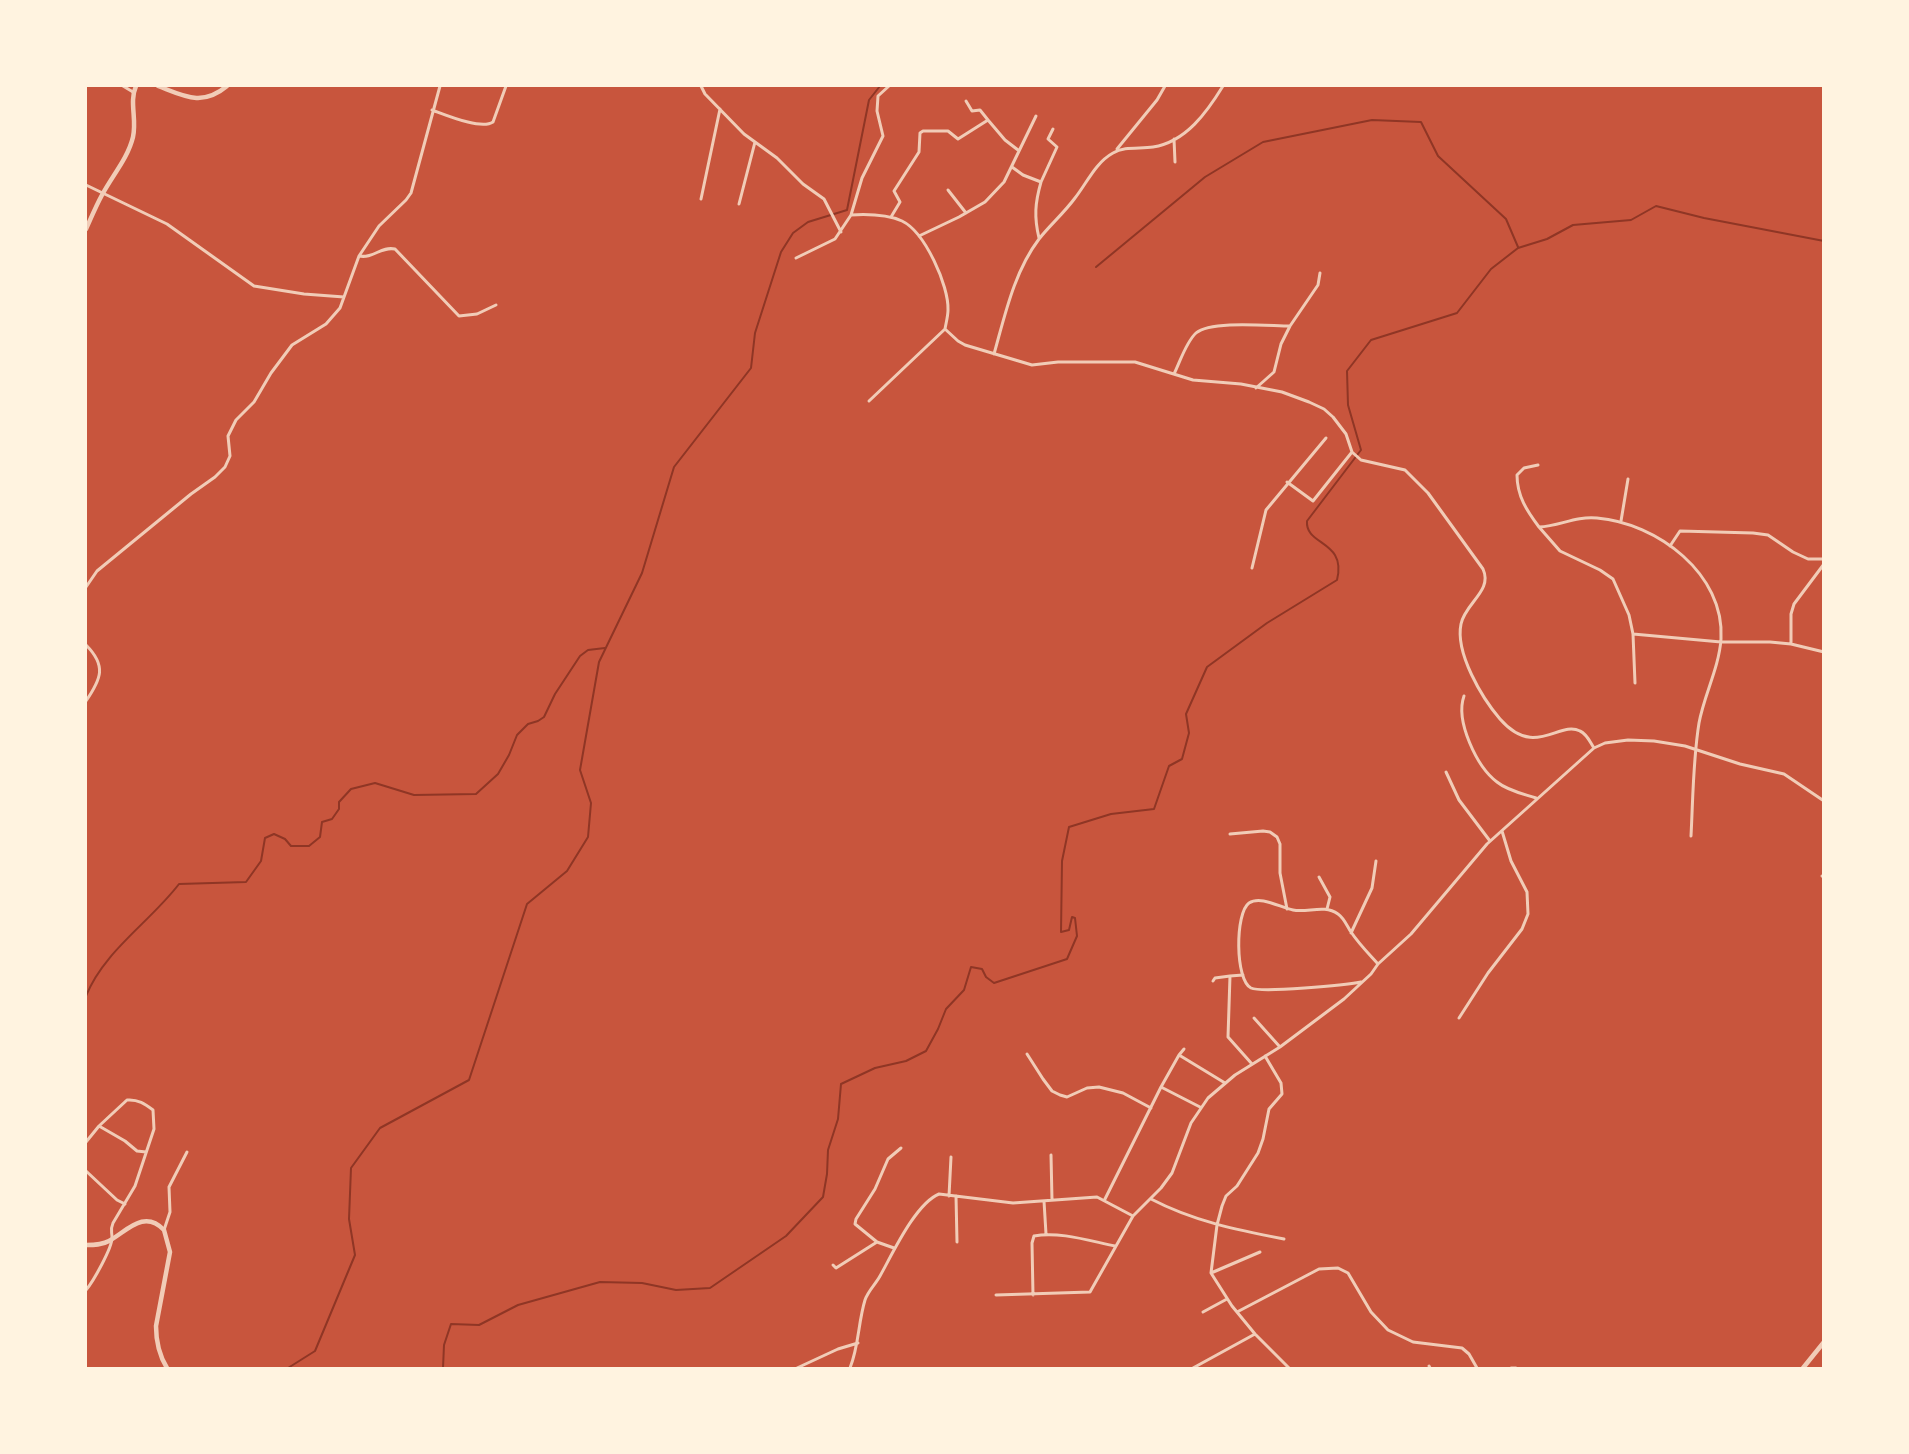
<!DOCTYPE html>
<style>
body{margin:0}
#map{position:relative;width:1909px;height:1454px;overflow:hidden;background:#c8553d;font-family:Roboto,sans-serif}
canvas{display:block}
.frame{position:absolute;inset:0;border:87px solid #fff3e0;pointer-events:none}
</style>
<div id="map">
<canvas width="1909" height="1454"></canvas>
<div class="frame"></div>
</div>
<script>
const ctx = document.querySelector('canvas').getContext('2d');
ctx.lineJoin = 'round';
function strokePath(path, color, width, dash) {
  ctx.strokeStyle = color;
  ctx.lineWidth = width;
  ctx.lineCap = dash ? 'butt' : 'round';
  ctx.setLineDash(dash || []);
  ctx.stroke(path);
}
strokePath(new Path2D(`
 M1096 267 1205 177 1263 142 1372 120 1421 122 1438 156 1506 219 1518 247
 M86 996C104 951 150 922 179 884L246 882 261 861 265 838 274 834 285 839 291 846H309L320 837 322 822 332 819 339 809V802L351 789 375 783 414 795 476 794 498 774 509 755 517 735 528 724 538 721 544 717 555 694 580 656 588 650 605 648
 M288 1368 315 1351 355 1255 349 1219 351 1168 380 1128 469 1080 527 904 567 871 588 837 591 803 580 770 599 662 642 573 674 467 751 368 755 333 781 252 793 233 808 222 847 210 869 100 880 86
 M443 1368 444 1345 451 1324 479 1325 518 1305 600 1282 642 1283 676 1290 710 1288 786 1236 823 1197 827 1174 828 1150 838 1119 841 1084 875 1068 906 1061 926 1051 938 1029 946 1009 964 990 971 967 982 969 986 977 994 983 1067 959 1077 936 1075 918 1072 917 1069 930 1061 932 1062 861 1069 827 1111 814 1154 809 1169 766 1182 759 1189 733 1186 714 1207 667 1267 623 1337 580C1347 540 1305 546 1307 521L1361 450 1348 405 1347 371 1371 340 1457 313 1491 269 1518 248 1547 239 1573 225 1631 220 1656 206 1704 218 1824 241`), '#8f3625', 2);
strokePath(new Path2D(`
 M123 86 133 92
 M701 86 705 94 744 134 777 158 803 184 824 199 841 232
 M966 101 972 111 980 110 988 120
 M432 110C446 115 481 130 493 122L506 86
 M1174 139 1175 162
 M1117 149 1157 100 1165 86
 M1012 167 1023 175 1041 182C1035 203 1034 217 1039 238
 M1041 182 1057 147 1048 139 1053 129
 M86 185 167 224 254 286 304 294 344 297
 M948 190 966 213
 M701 199 720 109
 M739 204 755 142
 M851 215 862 178 883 136 877 111 878 96 889 86
 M891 217 900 202 894 191 919 152 920 133 923 131H948L958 139 988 120 1005 140 1018 150
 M919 236 959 217 985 202 1004 182 1036 116
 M359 256C373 259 381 246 395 249L459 316 477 314 496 305
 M796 258 835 239 851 215C868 214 886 214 902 221 925 232 949 286 948 310 948 316 946 323 945 329L958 341 965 345 1032 365 1058 362H1135L1193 380 1241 384 1282 392 1309 402 1324 409 1333 417 1346 434 1352 452 1361 460 1405 470 1428 493 1483 569C1493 591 1465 603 1461 624 1455 653 1482 698 1500 719 1535 759 1559 720 1580 731 1587 734 1590 742 1594 748
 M994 354C1005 315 1014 272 1039 239 1050 225 1064 213 1075 198 1087 183 1095 163 1113 153 1124 146 1140 149 1153 147 1186 142 1207 112 1223 86
 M1174 374C1180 362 1186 342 1196 333 1211 320 1270 326 1290 326L1318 285 1320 273
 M1256 388 1274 372 1281 344 1290 326
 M869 401 945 329
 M1538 465 1524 468 1517 475C1517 496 1527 511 1539 527 1560 526 1575 516 1597 518 1657 523 1725 574 1721 639 1719 668 1704 695 1699 723 1693 760 1693 798 1691 836
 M1287 482 1313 501 1352 452
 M1621 521 1628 479
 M1539 527 1560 551 1600 570 1613 579 1629 615 1633 634 1721 642H1770L1791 644 1824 652
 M1670 546 1680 531 1753 533 1768 535 1793 552 1808 559H1824
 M1252 568 1266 510 1326 438
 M86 587 97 571 191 494 215 477 225 467 230 456 228 436 236 420 254 402 271 373 292 345 326 324 340 308 359 256 379 226 406 200 411 193 440 86
 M1633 634 1635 683
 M1791 644V614L1794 604 1824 564
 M86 645C107 666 101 679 86 701
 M1464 696C1455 721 1477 767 1497 782 1508 791 1524 794 1536 798
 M1446 772 1459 800 1490 841
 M1230 834 1263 831 1270 832 1277 837 1280 844V873L1287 909
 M1822 876 1824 875
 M1319 877 1330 897 1327 909
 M1351 933 1372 888 1376 861
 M1230 976 1243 975
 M1213 981 1215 978 1230 976 1228 1037 1252 1064
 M1361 982C1346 985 1262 993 1251 988 1235 980 1235 913 1249 903 1261 895 1281 908 1293 910 1308 913 1324 904 1338 914 1344 918 1347 926 1351 932 1359 944 1369 954 1378 964
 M1254 1018 1280 1047
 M1459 1018 1488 973 1522 929 1528 914 1527 892 1511 861 1502 831
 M1027 1054 1043 1079 1052 1091 1060 1095 1067 1097 1087 1088 1099 1087 1123 1093 1151 1108
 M1179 1055 1184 1049
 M1265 1056 1281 1083 1282 1094 1269 1109 1263 1139 1258 1153 1237 1186 1226 1196 1222 1206 1217 1225 1211 1273 1232 1306 1255 1334 1289 1368
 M1161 1087 1179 1055 1225 1083
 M99 1126 125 1141 137 1151 146 1152
 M86 1142 99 1126 127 1100C138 1099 145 1104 153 1110L154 1129 135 1186 113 1223C110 1230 112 1231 112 1238 112 1248 93 1282 86 1290
 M1051 1155 1052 1200
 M86 1171 117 1200 125 1204
 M949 1196 951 1157
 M956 1196 957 1242
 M1105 1199 1161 1087 1200 1107
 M1151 1199C1193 1221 1237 1230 1284 1239
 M1044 1201 1046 1234
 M164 1230 170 1212 169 1187 187 1152
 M877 1242 855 1224 856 1219 875 1189 888 1159 901 1148
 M833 1265 836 1268 877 1242 894 1248
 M1211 1273 1260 1252
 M996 1295 1090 1292 1133 1216
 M1033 1295 1032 1243 1034 1236C1059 1231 1090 1241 1115 1246
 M1203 1312 1227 1299
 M1237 1312 1319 1269 1338 1268 1348 1273 1371 1312 1388 1330 1413 1342 1462 1348 1469 1354 1477 1368
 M1429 1366 1430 1368
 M797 1368 838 1349 858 1343
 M850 1368C859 1346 858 1323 865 1300 868 1291 875 1285 880 1276 892 1255 915 1204 939 1194L1013 1203 1097 1197 1133 1216 1161 1188 1172 1173 1191 1123 1208 1098 1235 1075 1280 1047 1344 999 1371 974 1378 964 1411 934 1487 844 1594 748 1605 743 1628 740 1654 741 1685 746 1740 764 1784 774 1824 801
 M1193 1368 1255 1334
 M1511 1368H1516`), '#f1ccb7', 3);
strokePath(new Path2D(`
 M158 86C184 96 202 107 227 86
 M86 229C91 218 96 206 102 195 112 176 128 158 133 137 137 119 129 102 136 86
 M86 1245C94 1245 102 1245 109 1241 127 1231 144 1209 164 1230L170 1252 156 1326C156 1342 159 1355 167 1368
 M1803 1368 1824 1342`), '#f1ccb7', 4.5);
</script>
